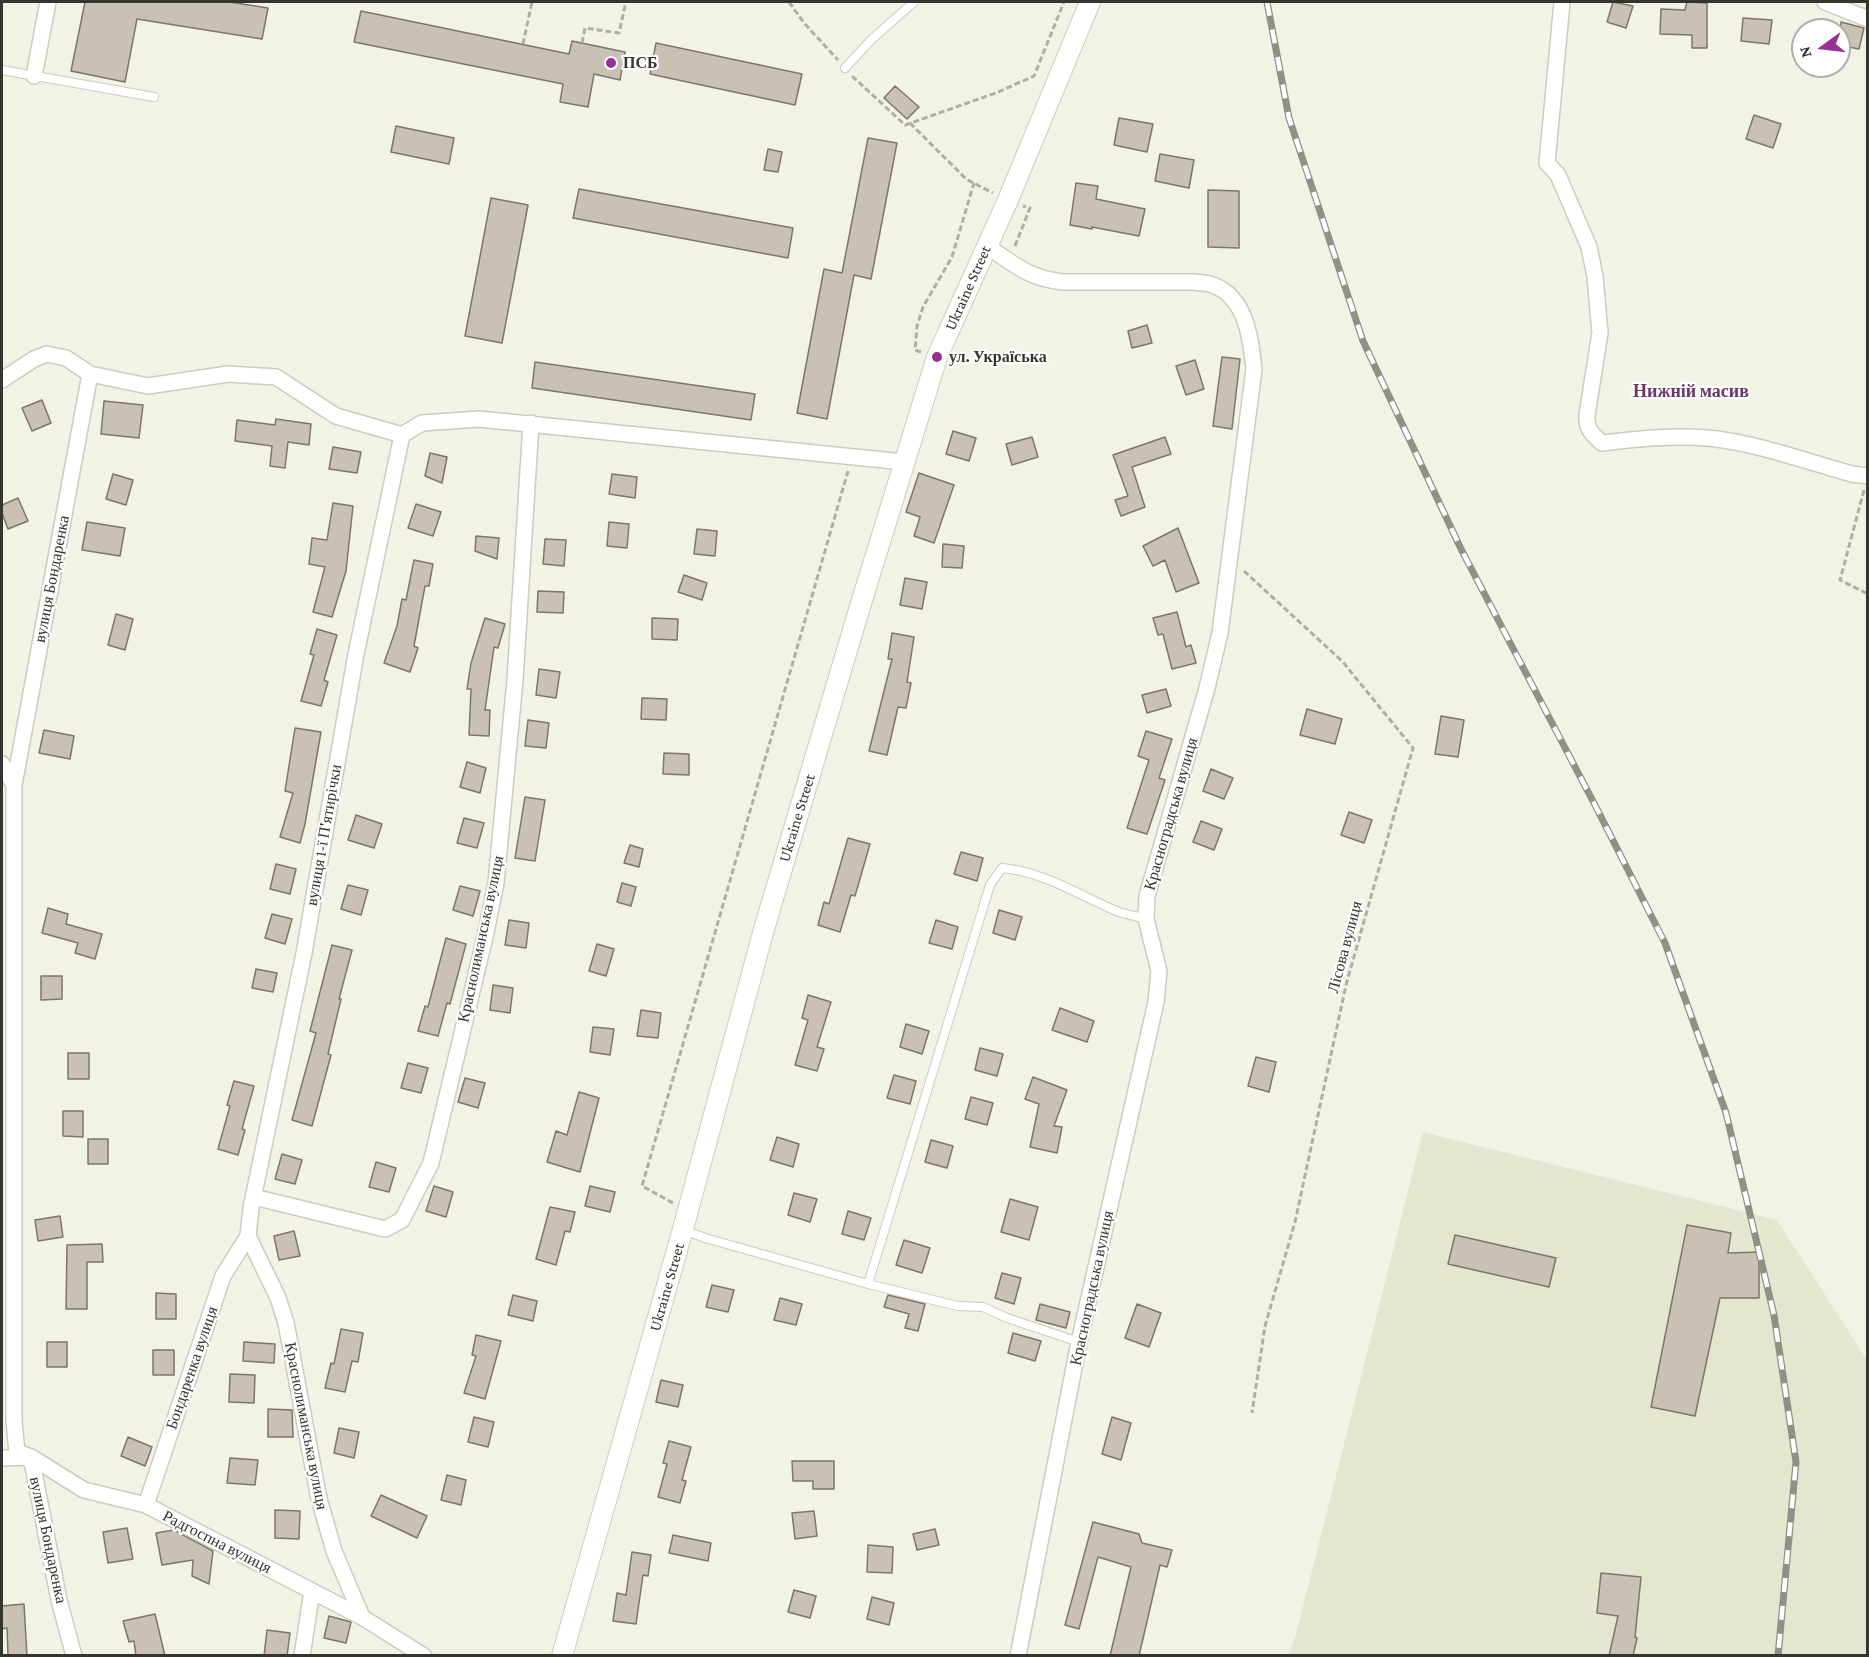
<!DOCTYPE html>
<meta charset="utf-8">
<style>
body{margin:0}
#map{position:relative;width:1869px;height:1657px;overflow:hidden;background:#f2f3e4;font-family:"Crimson Pro",serif}
canvas{display:block}
.frame{position:absolute;inset:0;border:3px solid #35352f;pointer-events:none}
.north{position:absolute;left:1791px;top:18px;width:60px;height:60px;box-sizing:border-box;background:#fff;border:2px solid #aeaeac;border-radius:50%;rotate:255deg;font-size:16px;font-weight:700;line-height:24px;text-align:center;color:#35352f}
.north::after{content:'';display:block;margin:auto;width:21px;height:27px;background:#973195;clip-path:polygon(50% 0,100% 100%,50% 72%,0 100%)}
</style>
<div id="map">
<canvas width="1869" height="1657"></canvas>
<div class="frame"></div>
<div class="north">N</div>
</div>
<script>
const ctx = document.querySelector('canvas').getContext('2d');
ctx.lineJoin = 'round';
function paint(path, color) {
  ctx.fillStyle = color;
  ctx.fill(path, 'evenodd');
}
function strokePath(path, color, width, dash) {
  ctx.strokeStyle = color;
  ctx.lineWidth = width;
  ctx.lineCap = dash ? 'butt' : 'round';
  ctx.setLineDash(dash || []);
  ctx.stroke(path);
}
function label(font, color, halo, rows, align = 'center') {
  ctx.font = font + ' "Crimson Pro",serif';
  ctx.lineWidth = 4.5;
  ctx.setLineDash([]);
  ctx.textBaseline = 'middle';
  ctx.strokeStyle = halo;
  ctx.fillStyle = color;
  for (const [text, x, y, turn = 0] of rows) {
    ctx.save();
    ctx.translate(x, y);
    ctx.rotate((+turn || 0) * Math.PI / 180);
    ctx.textAlign = isNaN(turn) ? turn : align;
    if (halo) ctx.strokeText(text, 0, 0);
    ctx.fillText(text, 0, 0);
    ctx.restore();
  }
}
paint(new Path2D(`
 M1423 1132 1777 1220 1867 1360V1655L1288 1656 1296 1634Z`), '#e4e6d0');
const building = new Path2D(`
 M85 2H230L268 8 262 39 137 19 125 82 71 71Z
 M1613 2 1633 6 1626 28 1607 22Z
 M1687 2 1707 3V48H1692V35L1660 34 1661 9 1685 10Z
 M361 11 569 54 572 41 625 52 620 80 594 74 588 107 560 102 563 84 354 42Z
 M1743 18 1772 20 1769 44 1741 41Z
 M1841 22 1864 28 1859 49 1839 45Z
 M656 43 802 74 795 105 650 74Z
 M895 86 919 107 907 119 884 98Z
 M1754 115 1781 124 1773 148 1746 139Z
 M1119 118 1153 124 1147 152 1114 145Z
 M396 126 454 138 449 164 391 152Z
 M868 138 897 143 871 279 854 275 827 419 797 413 824 269 842 273Z
 M768 149 782 152 778 172 764 170Z
 M1160 154 1194 160 1189 188 1155 181Z
 M1076 183 1098 186 1096 199 1145 209 1139 236 1092 227V229L1070 225Z
 M579 189 793 228 788 258 573 218Z
 M1208 190 1239 191V248L1208 247Z
 M491 198 528 205 502 343 465 336Z
 M1147 325 1152 343 1132 348 1128 331Z
 M1222 357 1240 359 1232 429 1213 426Z
 M1195 360 1204 389 1186 395 1176 366Z
 M535 362 755 394 751 420 532 388Z
 M42 400 51 423 32 431 22 408Z
 M104 401 143 405 139 438 101 434Z
 M276 419 311 424 309 445 288 442 285 468 270 466 272 446 235 441 237 420 275 425Z
 M953 431 976 438 969 461 946 454Z
 M1032 437 1038 457 1012 465 1006 444Z
 M1165 437 1171 454 1132 467 1145 507 1121 516 1115 500 1128 496 1113 455Z
 M333 447 361 452 357 473 329 469Z
 M430 453 447 457 442 483 425 476Z
 M919 473 954 485 934 543 914 536 920 517 906 512Z
 M113 474 133 480 126 505 106 499Z
 M612 474 637 477 635 498 609 494Z
 M18 498 28 521 8 529 2 513V505Z
 M333 503 353 506 346 571 332 617 313 612 325 567 309 564 312 538 327 540Z
 M416 504 441 512 433 536 408 528Z
 M87 522 125 528 120 556 82 550Z
 M609 522 629 524 627 548 607 546Z
 M1178 528 1199 583 1176 592 1165 560 1153 566 1143 546Z
 M697 529 717 531 715 556 694 554Z
 M476 536 499 538 497 559 475 551Z
 M545 539 566 540 564 566 543 564Z
 M943 544 964 546 962 568 942 567Z
 M414 560 433 564 429 586H425L414 646 418 648 410 672 384 663 397 626 402 599 406 600Z
 M684 575 707 583 702 600 678 592Z
 M905 578 927 582 922 609 900 605Z
 M538 591 564 592 563 613 537 612Z
 M1177 612 1186 647 1191 645 1196 663 1172 669 1163 634 1158 635 1153 618Z
 M116 614 133 619 125 650 108 645Z
 M485 618 505 624 498 648 494 647 485 710H490L489 736 469 735 471 689H467L471 663Z
 M652 618 678 619 677 640 652 639Z
 M317 629 337 635 324 680 328 682 321 706 301 701 314 655 310 654Z
 M892 633 914 637 907 682 911 683 906 708 898 707 887 755 869 751 892 659H888Z
 M539 669 560 672 556 698 536 695Z
 M1166 689 1171 706 1147 713 1142 695Z
 M642 698 667 699 666 720 641 719Z
 M1307 709 1342 719 1335 744 1300 735Z
 M1441 716 1464 720 1458 757 1435 754Z
 M528 720 549 723 546 748 525 746Z
 M295 728 321 732 305 824 300 843 280 837 293 793 285 791Z
 M44 730 74 736 70 759 39 753Z
 M1146 731 1172 739 1159 778 1165 780 1147 834 1127 828 1149 760 1138 756Z
 M664 753 689 754V775L663 774Z
 M467 762 486 768 480 793 460 787Z
 M1211 769 1233 778 1224 799 1203 791Z
 M525 797 545 800 535 861 515 858Z
 M1349 812 1372 820 1364 843 1341 835Z
 M356 815 382 824 374 848 348 840Z
 M464 818 484 823 477 848 457 843Z
 M1201 821 1222 829 1214 850 1193 842Z
 M848 838 870 844 855 896 851 895 840 932 818 925 824 902 829 904Z
 M630 845 643 849 639 867 624 863Z
 M961 852 983 858 977 881 954 874Z
 M276 864 296 869 290 894 270 889Z
 M622 883 636 887 631 906 617 902Z
 M348 885 368 890 361 915 341 909Z
 M460 886 480 891 473 916 453 910Z
 M48 908 68 914 66 924 102 934 95 959 75 953 78 943 42 933Z
 M999 910 1022 917 1015 940 993 933Z
 M272 914 292 919 285 944 265 938Z
 M509 920 529 923 526 948 505 945Z
 M936 920 958 927 952 949 929 943Z
 M446 938 466 944 450 1004 447 1003 438 1036 418 1031 425 1006 428 1007Z
 M597 944 614 949 606 976 589 971Z
 M332 945 352 950 339 999H341L328 1054 331 1055 312 1126 292 1120 316 1033 310 1031Z
 M256 969 277 973 273 992 252 988Z
 M41 976H62V999L41 1000Z
 M493 985 513 988 510 1013 490 1010Z
 M808 995 831 1002 817 1047 824 1049 817 1071 795 1065 808 1020 802 1018Z
 M1060 1008 1094 1021 1087 1042 1052 1030Z
 M641 1010 661 1013 658 1038 637 1036Z
 M906 1024 929 1031 922 1054 900 1047Z
 M593 1027 614 1029 610 1055 590 1052Z
 M980 1048 1003 1054 997 1076 975 1070Z
 M68 1053H89V1079H68Z
 M1256 1057 1276 1062 1269 1092 1248 1086Z
 M408 1063 428 1068 421 1093 401 1088Z
 M894 1075 916 1081 910 1104 887 1098Z
 M1033 1077 1067 1090 1054 1126 1062 1127 1057 1153 1030 1147 1039 1104 1025 1099Z
 M465 1078 485 1083 478 1108 458 1102Z
 M234 1081 254 1086 242 1129 245 1130 238 1155 218 1149 230 1106 227 1105Z
 M579 1092 599 1098 580 1172 547 1162 556 1131 567 1135Z
 M971 1097 993 1103 987 1125 965 1119Z
 M63 1111H83V1137L63 1136Z
 M777 1137 799 1144 793 1167 770 1160Z
 M88 1139H108V1164H88Z
 M931 1140 953 1146 947 1168 925 1162Z
 M282 1154 302 1160 295 1184 275 1179Z
 M376 1162 396 1168 389 1192 369 1187Z
 M434 1186 453 1192 446 1217 426 1211Z
 M590 1186 615 1192 610 1212 585 1206Z
 M794 1193 817 1199 810 1222 788 1215Z
 M1010 1199 1038 1207 1029 1240 1001 1232Z
 M550 1207 575 1212 570 1232 565 1231 556 1265 536 1259Z
 M848 1211 871 1218 864 1240 842 1234Z
 M60 1216 63 1237 38 1241 35 1220Z
 M1687 1225 1731 1233 1728 1253 1759 1252V1298H1720L1695 1416 1651 1407Z
 M294 1231 300 1256 279 1260 274 1236Z
 M1455 1235 1556 1258 1549 1287 1448 1264Z
 M904 1240 930 1248 922 1273 896 1265Z
 M102 1244 103 1262H87V1309H66L67 1245Z
 M1002 1273 1021 1278 1014 1304 995 1298Z
 M712 1285 734 1290 728 1312 706 1307Z
 M156 1293 176 1294V1319H156Z
 M513 1295 537 1301 533 1321 508 1315Z
 M888 1295 925 1304 918 1331 905 1328 909 1314 884 1307Z
 M780 1298 802 1304 796 1325 774 1320Z
 M1040 1304 1070 1312 1066 1328 1036 1320Z
 M1137 1304 1161 1313 1149 1347 1125 1338Z
 M341 1329 363 1333 358 1362 352 1361 345 1392 325 1388 331 1363 334 1364Z
 M1013 1333 1041 1341 1035 1361 1008 1353Z
 M476 1335 501 1341 485 1399 464 1393 476 1356 472 1355Z
 M47 1342H67V1367H47Z
 M244 1342 275 1344 274 1363 243 1361Z
 M153 1350H174V1375H153Z
 M230 1374 255 1375 254 1403 229 1402Z
 M661 1380 683 1385 678 1407 656 1402Z
 M268 1409 292 1410 293 1437H268Z
 M474 1417 494 1422 488 1447 468 1442Z
 M1112 1417 1131 1423 1121 1460 1102 1454Z
 M339 1428 359 1432 354 1458 334 1453Z
 M128 1437 152 1447 145 1466 121 1456Z
 M669 1441 691 1447 682 1480 686 1481 680 1503 658 1497 667 1464 663 1463Z
 M230 1458 258 1460 255 1485 227 1483Z
 M792 1461H834V1489H813V1481H793Z
 M447 1475 466 1480 461 1505 441 1500Z
 M381 1495 427 1516 417 1538 371 1516Z
 M275 1510 300 1511 299 1539 275 1538Z
 M814 1511 817 1536 795 1539 792 1513Z
 M1093 1522 1139 1534 1142 1543 1172 1550 1167 1567 1160 1565 1139 1656H1110L1131 1567 1098 1557 1079 1629 1065 1625Z
 M127 1528 133 1559 108 1563 103 1532Z
 M935 1529 939 1545 917 1550 913 1534Z
 M174 1530 213 1551 209 1584 192 1576 193 1560 162 1565 156 1533Z
 M673 1535 711 1543 708 1561 669 1553Z
 M868 1545 893 1547 892 1573 867 1572Z
 M632 1552 651 1555 648 1576 643 1575 636 1624 613 1621 617 1593 626 1595Z
 M1601 1573 1641 1577 1635 1637 1637 1638 1633 1656H1609L1618 1616 1597 1613Z
 M794 1590 816 1596 810 1618 788 1612Z
 M872 1597 894 1603 889 1625 867 1619Z
 M24 1604 27 1656H8L7 1628 2 1629V1606Z
 M155 1614 165 1656H136L134 1641 129 1642 123 1621Z
 M329 1616 351 1622 346 1643 324 1638Z
 M267 1630 290 1633 287 1656H264Z`);
paint(building, '#c8c1b4');
strokePath(building, '#7d766a', 1.5);
const service = new Path2D(`
 M845 68 872 39 914 2
 M2 70 154 97
 M684 1230 705 1238 868 1284 958 1306 983 1307 1007 1318 1079 1342
 M868 1284 990 885 1002 868C1043 871 1082 897 1119 912 1128 915 1137 916 1146 919`);
const minor = new Path2D(`
 M1562 2 1547 163 1558 175 1589 247 1595 276 1600 333 1587 415C1586 429 1592 434 1602 443 1637 439 1672 435 1708 438 1757 443 1805 461 1852 474L1868 476
 M1825 2 1868 19
 M34 76 48 2
 M987 246C1015 265 1028 278 1063 282H1194C1200 283 1208 283 1213 285 1246 297 1251 339 1254 369L1220 633 1207 688 1147 896 1146 919 1159 971 1156 1002 1079 1342 1018 1656
 M2 380 34 359 47 354 66 358 90 374 148 386 228 374 276 377 336 416 402 435 422 423 479 419 904 462
 M2 764 14 785V1421L17 1452 31 1457 59 1600 74 1656
 M14 785 90 374
 M254 1197 385 1229 402 1220 431 1163 485 937 496 883 515 680 531 423
 M248 1236 278 1298 286 1323 319 1499 334 1551 362 1617
 M2 1458 31 1457 84 1490 146 1505 362 1617 424 1656
 M146 1505 223 1276 248 1236 251 1208 304 953 356 654 402 435
 M302 1656 312 1591`);
const tertiary = new Path2D(`
 M562 1656 683 1229 764 929 859 610 937 357 1008 200 1090 2`);
strokePath(service, '#cbccbd', 10);
strokePath(minor, '#cbccbd', 18);
strokePath(tertiary, '#cbccbd', 22);
strokePath(new Path2D(`
 M789 2 805 24 838 60
 M582 43 585 28 619 33 626 2
 M523 44 532 2
 M852 76 905 125 996 93 1034 76 1064 2
 M910 123 966 179 993 193
 M1015 246 1030 208 1023 206
 M921 352 915 350 917 326 923 307 952 257 974 183
 M1864 490 1840 580 1868 594
 M1244 571 1342 661 1413 748 1346 985 1295 1222 1265 1326 1252 1413
 M673 1203 642 1186 848 471`), '#afafa4', 3, [6, 3]);
strokePath(service, '#fff', 8);
strokePath(minor, '#fff', 15);
strokePath(tertiary, '#fff', 20);
const rail = new Path2D(`
 M1267 2 1289 118 1363 341 1462 551 1596 807 1665 943 1726 1113 1774 1315 1796 1462 1778 1656`);
strokePath(rail, '#909086', 7);
strokePath(rail, '#fff', 4.5, [14]);
for (const [x, y, r, color] of [
 [611,63,6,"#973195"],
 [937,357,6,"#973195"]
]) {
  const dot = new Path2D();
  dot.arc(x, y, r, 0, 2 * Math.PI);
  ctx.fillStyle = color;
  ctx.fill(dot);
  strokePath(dot, '#fff', 2);
}
label('bold 16px', '#35352f', '#fff', [
 ["ПСБ",623,63],
 ["ул. Україська",949,357]
], 'left');
label('16px', '#35352f', '#fff', [
 ["Ukraine Street",968,288,-66],
 ["вулиця Бондаренка",52,579,-79],
 ["Красноградська вулиця",1171,814,-74],
 ["Ukraine Street",797,818,-73],
 ["вулиця 1-ї П'ятирічки",324,835,-80],
 ["Краснолиманська вулиця",481,939,-78],
 ["Лісова вулиця",1345,947,-75],
 ["Ukraine Street",667,1287,-74],
 ["Красноградська вулиця",1092,1288,-78],
 ["Бондаренка вулиця",192,1368,-71],
 ["Краснолиманська вулиця",306,1426,79],
 ["вулиця Бондаренка",48,1540,78],
 ["Радгоспна вулиця",217,1542,27]
]);
label('bold 18px', '#6a3768', '#fff', [
 ["Нижній масив",1691,391]
]);
</script>
